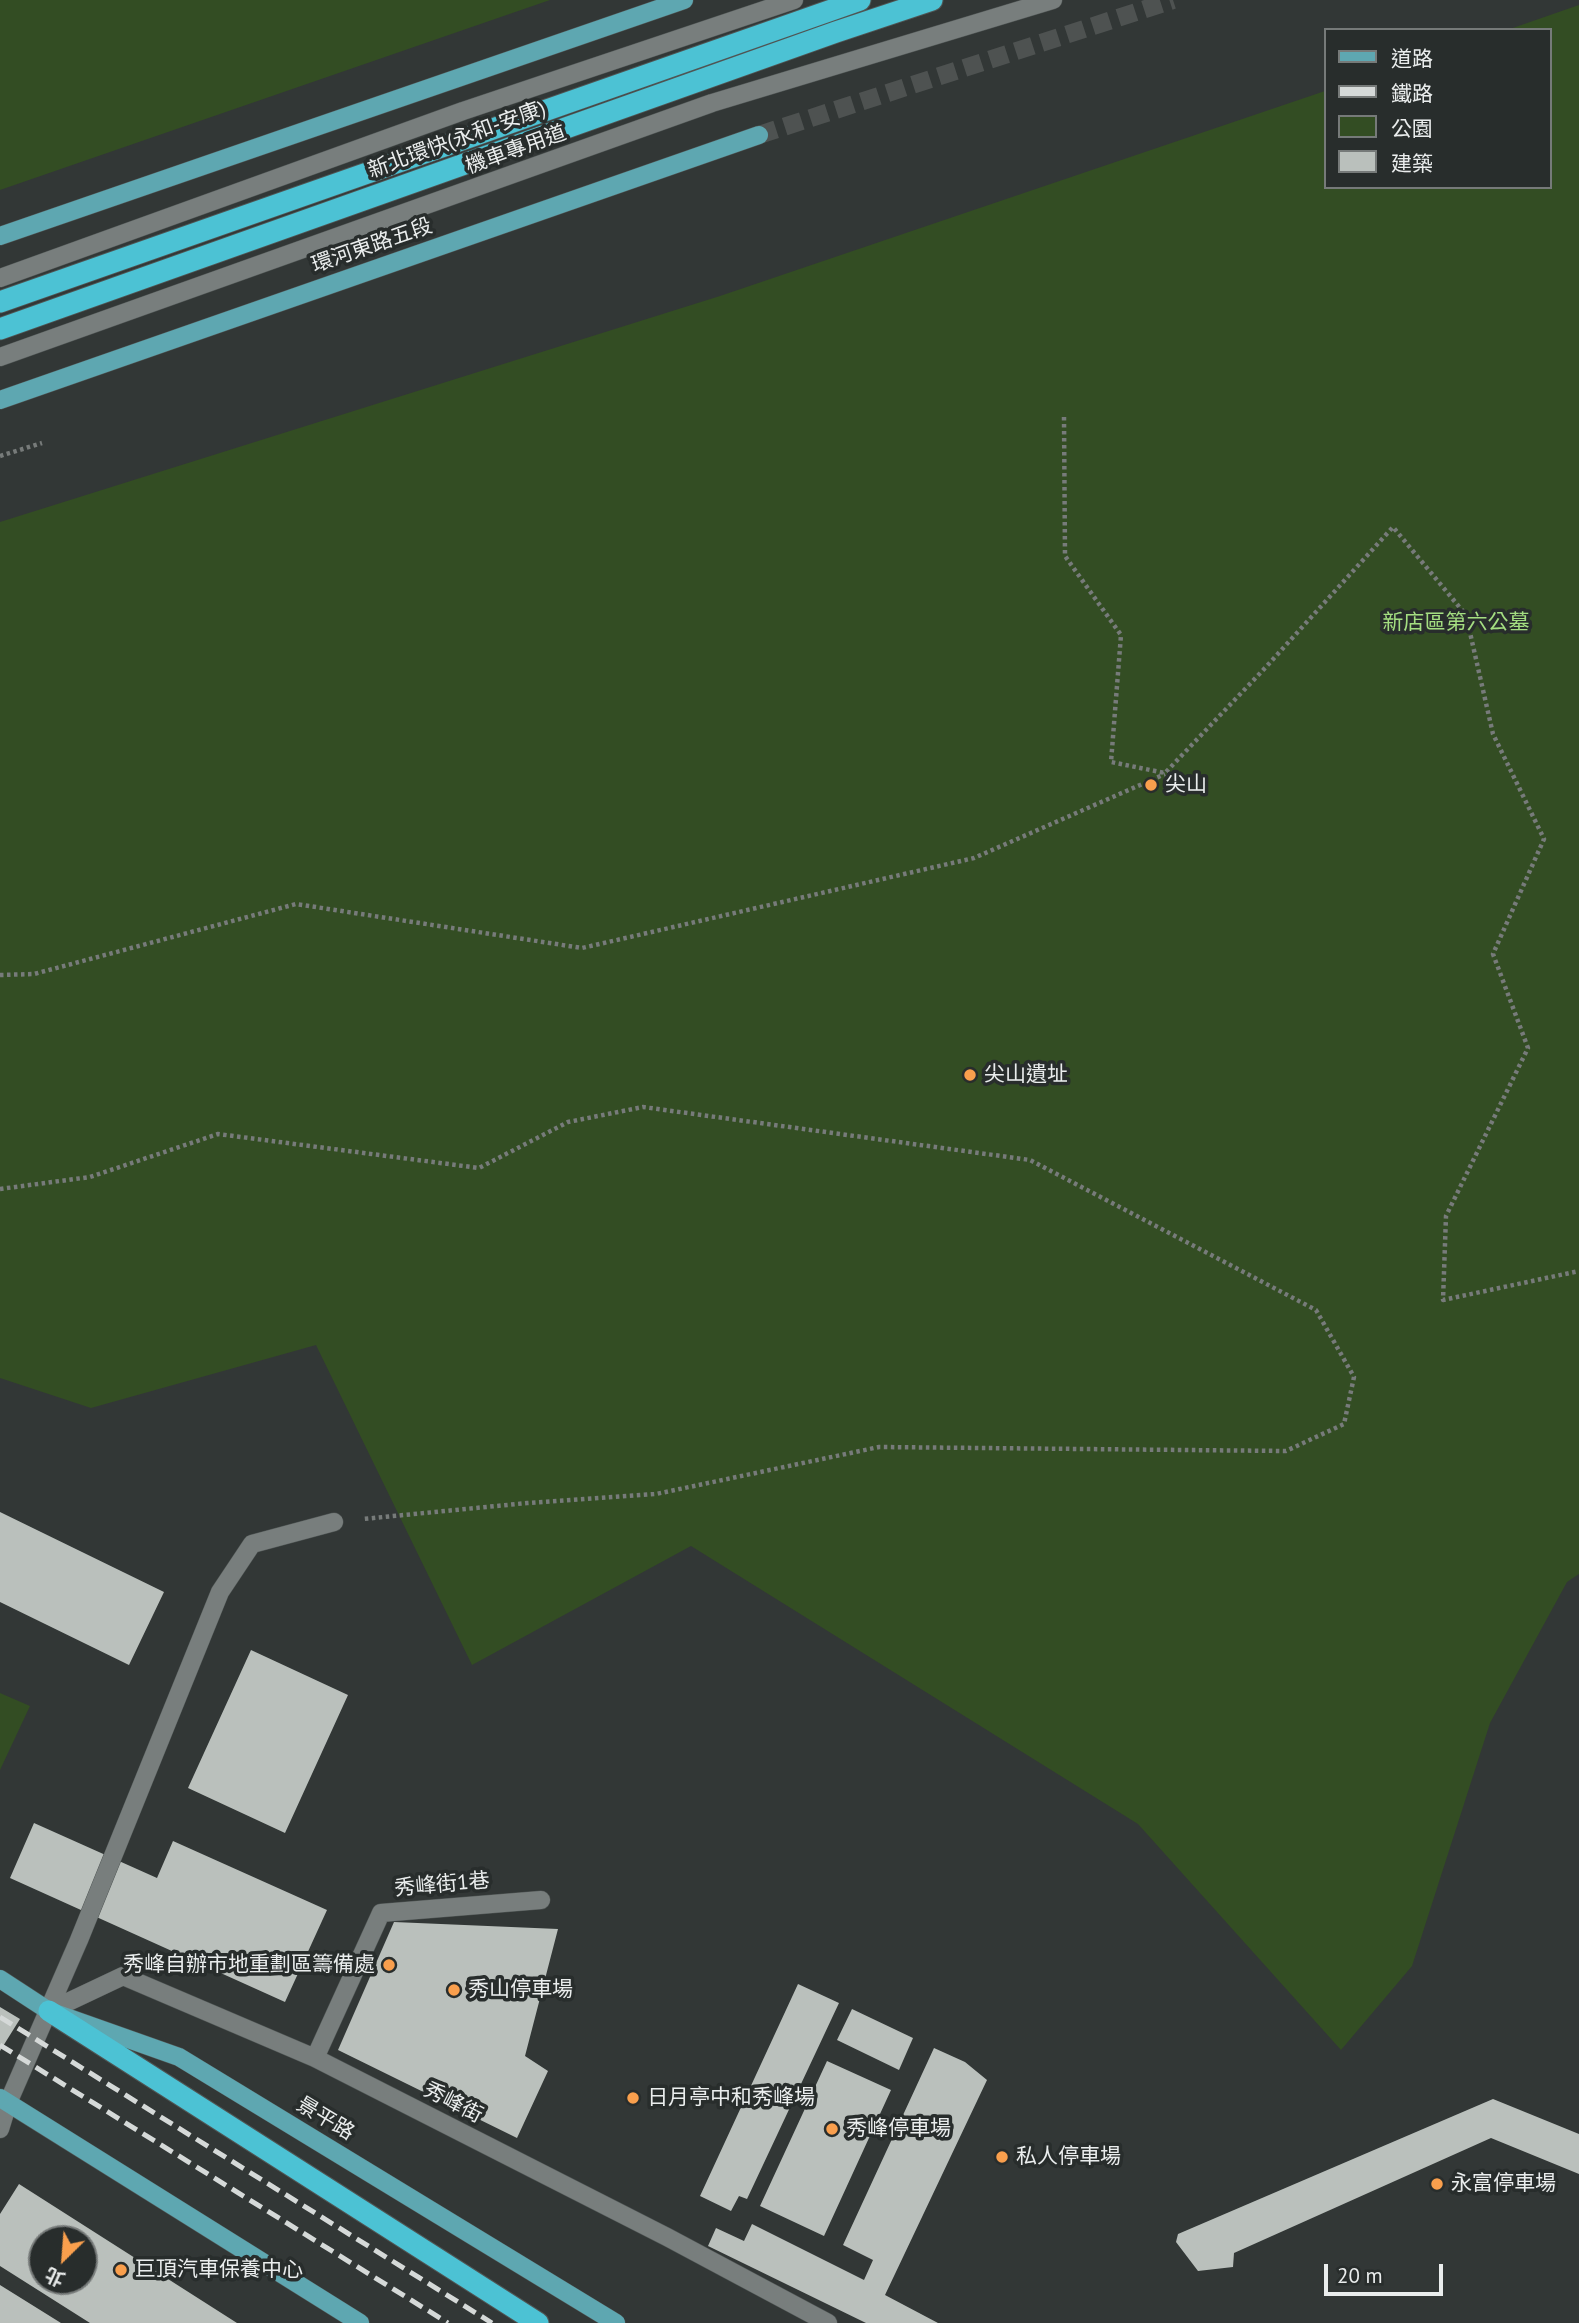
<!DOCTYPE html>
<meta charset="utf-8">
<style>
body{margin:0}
#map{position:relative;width:1579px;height:2323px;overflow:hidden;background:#323736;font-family:"PT Sans","Noto Sans TC",sans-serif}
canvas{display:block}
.legend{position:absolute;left:1324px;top:28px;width:228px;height:161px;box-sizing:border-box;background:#282d2c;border:2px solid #767a79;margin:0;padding:9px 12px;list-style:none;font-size:21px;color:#eaeded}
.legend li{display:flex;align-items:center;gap:14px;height:35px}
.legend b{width:35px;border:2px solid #767a79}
.north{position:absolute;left:28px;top:2225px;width:70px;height:70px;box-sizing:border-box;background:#282d2c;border:2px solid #767a79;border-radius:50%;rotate:205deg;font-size:19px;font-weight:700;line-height:28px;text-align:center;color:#eaeded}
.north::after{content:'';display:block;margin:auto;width:24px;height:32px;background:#f99f4d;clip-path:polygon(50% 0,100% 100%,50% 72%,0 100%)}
.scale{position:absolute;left:1324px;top:2264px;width:119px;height:32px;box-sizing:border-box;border:4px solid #eaeded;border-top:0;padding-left:9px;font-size:21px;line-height:24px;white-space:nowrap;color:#eaeded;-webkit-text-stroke:5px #282d2c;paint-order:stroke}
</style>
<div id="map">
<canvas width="1579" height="2323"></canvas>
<ul class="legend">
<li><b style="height:9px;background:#5ea7b1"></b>道路</li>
<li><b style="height:9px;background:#d5d9d8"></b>鐵路</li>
<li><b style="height:19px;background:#334d23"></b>公園</li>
<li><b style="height:19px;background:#bac0bc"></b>建築</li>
</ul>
<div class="north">北</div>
<div class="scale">20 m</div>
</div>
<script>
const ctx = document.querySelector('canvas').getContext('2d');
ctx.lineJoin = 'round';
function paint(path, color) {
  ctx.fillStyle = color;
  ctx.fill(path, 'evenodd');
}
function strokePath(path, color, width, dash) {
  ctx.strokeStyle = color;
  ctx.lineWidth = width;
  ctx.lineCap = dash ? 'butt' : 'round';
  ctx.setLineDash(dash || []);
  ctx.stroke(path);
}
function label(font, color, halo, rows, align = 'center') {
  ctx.font = font + ' "PT Sans","Noto Sans TC",sans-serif';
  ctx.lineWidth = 7;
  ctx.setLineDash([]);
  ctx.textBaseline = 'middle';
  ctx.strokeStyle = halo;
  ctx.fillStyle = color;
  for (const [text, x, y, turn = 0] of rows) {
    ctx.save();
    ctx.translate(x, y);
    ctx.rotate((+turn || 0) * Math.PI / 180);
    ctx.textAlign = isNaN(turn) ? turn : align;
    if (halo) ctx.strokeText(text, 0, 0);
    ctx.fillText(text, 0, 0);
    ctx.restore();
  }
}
paint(new Path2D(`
 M0 0H550L0 190Z
 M1579 5V1574L1567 1582 1490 1723 1412 1966 1341 2050 1138 1824 691 1546 472 1665 316 1345 91 1408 0 1378V522L720 296 1325 91V187H1549V30H1507Z
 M0 1693 30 1706 0 1770Z`), '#334d23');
paint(new Path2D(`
 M0 1512 164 1592 129 1665 0 1602Z
 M251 1650 348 1695 285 1833 188 1788Z
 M34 1823 157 1878 173 1841 327 1910 285 2002 10 1878Z
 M394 1922 558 1929 525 2056 548 2071 517 2138 338 2050Z
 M798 1984 839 2003 747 2199 739 2196 731 2211 700 2196Z
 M0 2007 20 2019 0 2051Z
 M852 2009 913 2038 899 2070 837 2040Z
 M934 2048 965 2062 987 2080 885 2295 938 2323H866L708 2246 716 2228 744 2241 752 2224 864 2280 873 2260 843 2245Z
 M827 2061 891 2090 824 2236 760 2206Z
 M1493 2099 1579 2134V2174L1491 2138 1234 2253 1233 2267 1198 2271 1176 2242 1178 2234Z
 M19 2184 237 2323H90L0 2266V2214ZM42 2239H84V2281H42Z
 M0 2285 61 2323H0Z`), '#bac0bc');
strokePath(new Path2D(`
 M759 135 1173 0`), '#4e5251', 18, [18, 9]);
const minor = new Path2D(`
 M0 278 463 111 794 0
 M0 357 712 103 1053 0
 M49 2011 123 1976 315 2058 667 2237 828 2323
 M315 2058 381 1913 541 1900
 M0 2129 8 2103 79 1940 220 1592 252 1544 334 1522`);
const major = new Path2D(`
 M0 236 684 0
 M0 400 759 135
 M0 1979 49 2011 179 2057 616 2323
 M0 2098 360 2323`);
const highway = new Path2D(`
 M0 302 860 0
 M0 329 836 32 932 0
 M49 2011 538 2323`);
strokePath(minor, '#4f5554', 19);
strokePath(major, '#4f5554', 19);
strokePath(highway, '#4f5554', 23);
strokePath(new Path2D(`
 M1064 417 1065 556 1121 635 1111 762 1165 773 1266 667 1393 527 1466 615 1493 734 1544 839 1493 954 1528 1048 1446 1216 1443 1300 1579 1271
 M0 456 42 443
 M0 975 34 974 296 904 582 948 974 858 1165 774
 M0 1189 90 1177 218 1134 479 1168 568 1122 643 1107 1030 1160 1316 1310 1354 1377 1344 1424 1286 1451 879 1447 656 1494 527 1503 363 1519`), '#777b7a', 4.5, [3.5, 3.5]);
strokePath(minor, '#787e7d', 18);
strokePath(major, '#5ea7b1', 18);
strokePath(highway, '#4cc2d4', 21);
strokePath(new Path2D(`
 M0 2017 492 2323
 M0 2045 448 2323`), '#d5d9d8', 5, [14, 7]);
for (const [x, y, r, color] of [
 [1151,785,7,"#f99f4d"],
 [970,1075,7,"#f99f4d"],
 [389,1965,7,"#f99f4d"],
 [454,1990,7,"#f99f4d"],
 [633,2098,7,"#f99f4d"],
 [832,2129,7,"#f99f4d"],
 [1002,2157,7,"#f99f4d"],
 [1437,2184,7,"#f99f4d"],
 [121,2270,7,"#f99f4d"]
]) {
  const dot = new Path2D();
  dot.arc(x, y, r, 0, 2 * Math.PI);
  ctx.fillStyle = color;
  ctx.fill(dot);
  strokePath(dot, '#282d2c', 2.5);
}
label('21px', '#eaeded', '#282d2c', [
 ["新北環快(永和-安康)",457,140,-20],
 ["機車專用道",516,150,-20],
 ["環河東路五段",372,246,-19],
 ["秀峰街1巷",442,1885,-5],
 ["秀峰街",453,2103,27],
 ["景平路",325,2119,31]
]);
label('21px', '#a4de81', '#282d2c', [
 ["新店區第六公墓",1456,623]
]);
label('21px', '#eaeded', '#282d2c', [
 ["尖山",1165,785],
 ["尖山遺址",984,1075],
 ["秀峰自辦市地重劃區籌備處",375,1965,"right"],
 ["秀山停車場",468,1990],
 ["日月亭中和秀峰場",647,2098],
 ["秀峰停車場",846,2129],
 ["私人停車場",1016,2157],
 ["永富停車場",1451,2184],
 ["巨頂汽車保養中心",135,2270]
], 'left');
</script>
